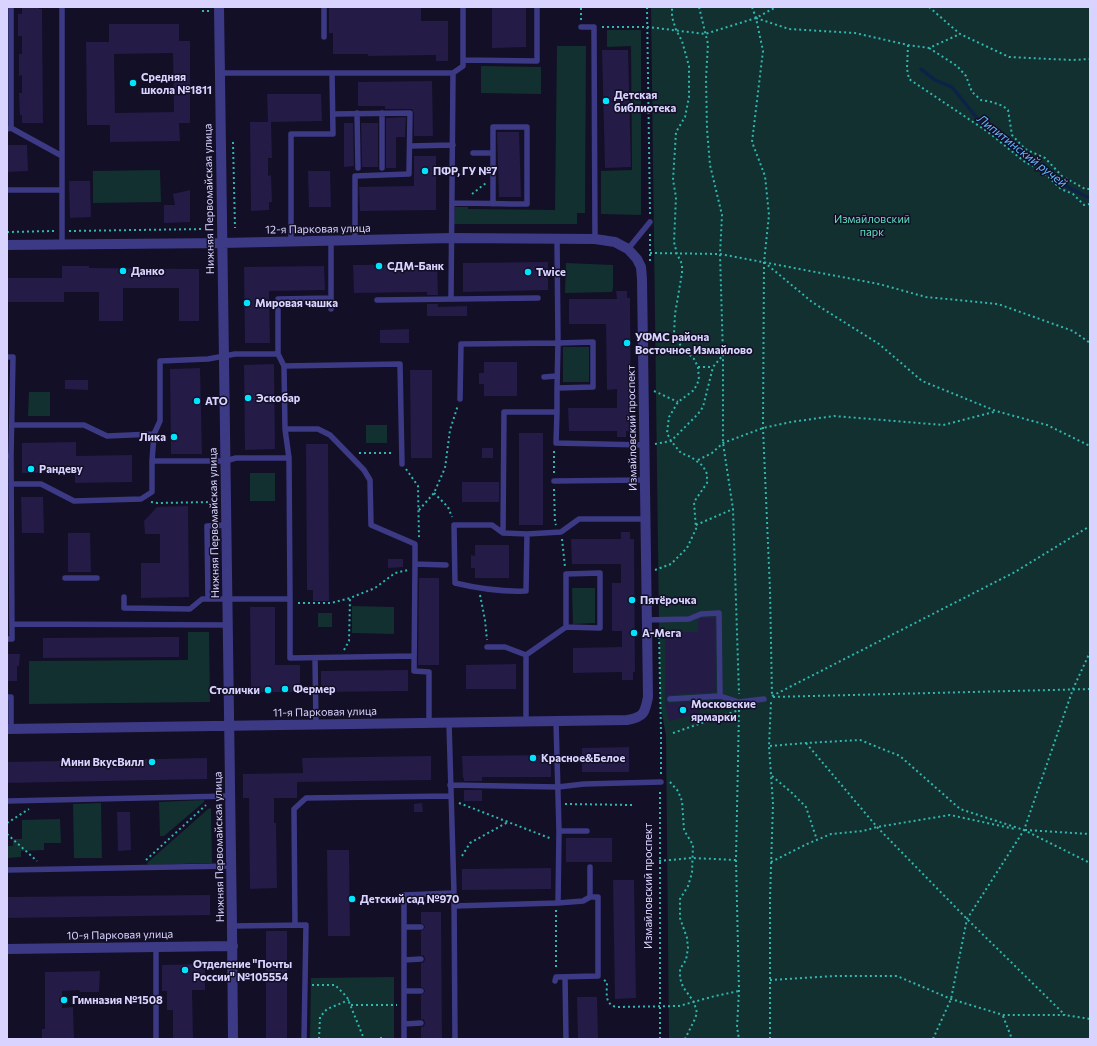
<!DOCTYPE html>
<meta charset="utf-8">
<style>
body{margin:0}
#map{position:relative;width:1097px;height:1046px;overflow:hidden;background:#130f26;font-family:Commissioner,sans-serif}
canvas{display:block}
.frame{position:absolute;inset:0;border:8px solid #d9d4ff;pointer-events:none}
</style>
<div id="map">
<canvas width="1097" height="1046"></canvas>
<div class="frame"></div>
</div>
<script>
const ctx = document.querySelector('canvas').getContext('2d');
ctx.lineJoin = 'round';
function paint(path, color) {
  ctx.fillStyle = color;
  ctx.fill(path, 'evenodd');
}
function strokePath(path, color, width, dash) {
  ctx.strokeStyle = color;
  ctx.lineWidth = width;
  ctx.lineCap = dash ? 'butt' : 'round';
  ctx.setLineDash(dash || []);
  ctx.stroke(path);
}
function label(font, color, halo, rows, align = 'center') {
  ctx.font = font + ' Commissioner,sans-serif';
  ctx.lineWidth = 3;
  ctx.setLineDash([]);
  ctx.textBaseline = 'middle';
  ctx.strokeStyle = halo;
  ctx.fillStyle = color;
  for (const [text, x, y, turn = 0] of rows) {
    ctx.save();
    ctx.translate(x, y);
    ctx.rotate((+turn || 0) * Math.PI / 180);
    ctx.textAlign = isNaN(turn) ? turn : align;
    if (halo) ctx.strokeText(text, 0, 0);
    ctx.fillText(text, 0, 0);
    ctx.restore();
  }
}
paint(new Path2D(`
 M651 7H1090V1039H669L666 736 660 703Z
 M607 30H641V215L601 214V171L632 170 631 46 607 47Z
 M557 46H586L585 213H577V224H454L455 207H468V209L555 210Z
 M481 66 541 67V94L481 93Z
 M160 170 161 202 93 203V171Z
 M566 263 613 265V288L612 292 565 293Z
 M563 347H589V382H563Z
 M29 392H50V416H28Z
 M366 425H387V443H366Z
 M250 473H275V501H250Z
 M572 588H595V623L573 624Z
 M352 606 394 607V634L352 633Z
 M318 613H332V627H318Z
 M188 632H209L210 702 29 704V661L188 660Z
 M204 800V802L164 836H160L159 802Z
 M101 803 102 858H74L73 804Z
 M211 808 212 863 149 865 147 863 208 809Z
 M60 819 61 843H44V850L21 851V857L7 858V846H13V839H22V820Z
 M394 977V1039H310L311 978Z`), '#12302f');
strokePath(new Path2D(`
 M921 69 935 80 952 87 977 118 1066 186 1087 197H1090`), '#0c2248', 3.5);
paint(new Path2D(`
 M22 7H39V9H42L43 123H22V115H20L19 93H22V75L19 76V54H22V36H18V14H22Z
 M329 7H421V21H448V61H436V55L368 56V54H333V33H329Z
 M492 7H526V47L492 48Z
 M109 24H179V41H190V123H179L180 141 110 142V125H87L86 42H109ZM173 53 174 112 115 113 114 54Z
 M602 50H628L631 167 605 168Z
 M432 81 433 136H414V113L412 109H385V106H358V82Z
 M267 94H321L322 121 271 122 272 158H268V176L271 175 272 202H269V210L251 211 250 122H268Z
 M406 117 405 137H396V168H386V118Z
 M344 123H353L354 166 344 167Z
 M361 123H378V167H362Z
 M497 132H519L521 197H499Z
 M7 145H27L28 171 7 172Z
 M414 156H436V210L360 211 359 187 414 186Z
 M308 171H330L331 207H309Z
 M69 181H90L91 217 70 218Z
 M190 190V222L164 223V205H175L173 194Z
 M548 262V290L463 292V263Z
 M437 264 438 295H427V292L354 293 353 265Z
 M62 266H89V268L199 269V321H179V288H123V321H99V292H64V302H7V278H62Z
 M324 266 325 290 269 291 270 343H245L244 267Z
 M616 291H627V298H630L631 431H626V437H617V431H569L568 408H617V389L607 390 606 324H569V299H617Z
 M427 304H438V307L467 306V316H427Z
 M409 329V343H380V330Z
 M484 362H517V396H484V384H479V373H484Z
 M274 364 275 449 245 450 244 365Z
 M200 368 202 454H171L170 369Z
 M410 370H432V458H411Z
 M65 380H88V390L65 389Z
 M519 433H543V525H519Z
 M76 442V456L132 455V482L75 483V472L22 473V443Z
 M306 444H328L329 601H313V590H307Z
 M482 448H493V458H482Z
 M462 482H499V502H462Z
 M21 497H43L44 533H22Z
 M188 506 189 597 141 598V563H160V534H145L144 521 157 507Z
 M621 532H630V539H634L635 672H633V680H622V672L573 673V648L622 647V631H612V583H621V564H572L571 539H621Z
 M68 533H90L91 572H68Z
 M475 545H509V578H475V568H471V555L475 556Z
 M388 559H403V567L388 568Z
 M419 578H439V665H418Z
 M250 607H275V665H300V692H251Z
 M702 618H715L716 692 668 695 666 700 668 703 697 702 700 713 669 721 665 702V632H698V620Z
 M160 637H179V657L43 658V638Z
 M7 654H20L19 666H17V681H7Z
 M516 664V689H466V665Z
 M408 670V691L321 692V671Z
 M629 747V772H582V748Z
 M551 755V777H482V781H464V778H463L462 756Z
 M431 756V780L297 782V798H274V823H276L277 888 250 889 249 798H243V774L303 773 302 758Z
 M207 758V779L7 783V762Z
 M464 790H482V801H464Z
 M422 803 423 812H414V804Z
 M117 812H130L131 850 118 851Z
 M566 838H612V862H566Z
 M327 850H349L350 936H328Z
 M551 868V889L462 890V869Z
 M613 880H634L636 998 615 999Z
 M210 895V915L7 918V897Z
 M421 912H441L442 1039H421V1027L424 1026 425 1023 424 1020 421 1019V995L424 993 425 991 423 988 421 987V963L424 962 425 959 424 956 421 955V931L424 929 425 927 423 924 421 923Z
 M266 931H287V1039H266Z
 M205 964V990H192L193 1039H173V1010H167V991H162V965Z
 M100 971 99 992H80L79 990 62 991V1008L73 1007 74 1039H42V1029H45V972Z
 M577 997H597L598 1039H578Z`), '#241b47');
strokePath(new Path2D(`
 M647 7 650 214
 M699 7 708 44 706 78 707 129 710 165 722 215 720 254 723 355V443L733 509 739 694
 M752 7 756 18 763 51 752 142 765 176 769 215 764 262 763 428 770 590 772 696
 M929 7 960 34 1009 57 1072 60 1090 59
 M202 11H209
 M756 18 789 29 855 33 908 45 929 48 960 34
 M581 20V7
 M602 27H648L705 34 756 18 776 7
 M908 45 907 69 909 79 988 132 1025 162 1041 170 1061 189 1073 194 1084 205 1090 204
 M929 48 957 66 966 76 972 92 981 100 992 102 1003 106 1008 110 1012 135 1025 149 1045 158 1062 176 1085 189H1090
 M233 142 235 228
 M472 194 486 183
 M69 231 205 229
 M7 232 54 231
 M650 234V262
 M650 253 720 254 879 284 926 297 998 304 1073 331 1090 343
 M764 262 812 302 879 344 922 381 996 411 1047 425 1090 446
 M698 367H713
 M654 391 678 402
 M655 444 671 441 698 414 703 407 713 367 723 355
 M359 453H394
 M698 460 712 453 723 443 763 428 791 422 834 416 943 425 994 412
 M406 469 418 486 419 537
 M554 473V449
 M554 489 555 523 556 525
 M434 493 448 507 452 517
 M151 502 157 503 214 502
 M419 510 434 493 445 468 450 430 458 405
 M696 525 733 509
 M562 539 565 567
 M655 570 671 564 687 548 696 529 694 502 707 483V474L703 466 691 457 681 453 671 441 667 433 669 417 678 402 694 390 699 380 698 367 694 359 682 348 674 334 675 314 682 273V264L677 254 674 242 676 197 673 180 676 132 685 117 689 97V66L682 41 676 30 672 17V7
 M480 595 485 620 487 640
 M298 603H331L350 598 375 588 395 573 408 570
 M659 632 661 734V774
 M344 650 349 641 350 598
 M772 696 1015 572 1090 526
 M773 697 1090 689
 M739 710 736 860 739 991 737 1027 739 1039
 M673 733 739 710
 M806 743 877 827 967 919 1065 1015
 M770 746 806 743 860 740 900 756 960 809 1024 830 1090 863
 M772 776 791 792 806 807 817 840
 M670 782 678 791 682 801 684 830 693 845 692 873 688 886 680 899V918L687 938 688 948 686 960 680 969V978L683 987 694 1002 697 1013 694 1021 685 1039
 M459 803 552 839
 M565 804 633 805
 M7 823 29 809
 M1025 830 1090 834
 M7 834 37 861
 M462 856 470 843 508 822
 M146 860 206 805
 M659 861 692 858 736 860
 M771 862 807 844 831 834 863 831 877 827 950 815 1015 829
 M556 910V970
 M604 980 607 982C607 992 604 1004 616 1007L679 1006 715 996 739 991
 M770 980 835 976H897L951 999 1003 1015H1065L1090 1019
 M312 985H335L347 997 364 1039
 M351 1005H397
 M1003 1016 1012 1039
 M319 1039 320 1017 327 1009 349 1000
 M381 1039V1036
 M660 1039V790
 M770 1039V898L773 804 769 746 771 702
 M933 1039 951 999 967 919 1024 830 1073 689 1090 652`), '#2fb8b0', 2, [2, 3]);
strokePath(new Path2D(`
 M62 7V245
 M581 27H594L595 239
 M324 37V7
 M463 60 537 61V7
 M220 73H453
 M357 113 358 168
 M333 114 410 113 409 174 355 176V239
 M11 128 62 156
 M7 129 11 128V7
 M410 146 453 145
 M473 153H493
 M382 168V113
 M7 190H62
 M452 203C477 203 502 204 527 204V127H493V204
 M291 241V134H333L332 73
 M628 249 650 222
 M331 298V309
 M451 298 453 73 463 66V7
 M377 300 538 298
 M278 354 284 366 400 364 402 464
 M7 357H13L11 456H7
 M284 366 285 429 289 458
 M544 377 557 376
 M460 399 461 344 558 343 557 388 593 387V342L558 343 557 238
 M557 412V388
 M12 425H84L107 436 154 434 160 421V361L208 359 235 354H278V299L331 298V240
 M285 429H318L330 435 364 470 370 480 371 525 415 544V564
 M152 461 154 434
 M554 481 644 480
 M11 484H41L74 501 141 499 152 492V461H225L236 458H289L290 599
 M503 533 504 412H557L556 443 643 445
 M527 534 503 533 492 525H454L455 583C480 589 500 592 526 591L527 534 561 532 579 519H645
 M65 578H97
 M124 597V608L190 609 202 599H290V658L414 656
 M208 599 207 526 227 525
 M646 620 689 619 701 614 719 613 720 696
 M12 624 228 625
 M7 639H12L11 456
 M487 647H505L526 655
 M315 658 316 725
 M7 697H11V729
 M670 699 720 696 739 702 764 699
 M526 722V655L566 627 600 628V573L566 574V627
 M429 723V672L414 671 415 564 446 565
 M449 723 454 893 455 1039
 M450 785 558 787 584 784 661 782
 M7 801 230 796
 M559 831H587
 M7 870 231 866
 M590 897V867
 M454 906 558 903
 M295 925 294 809 306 798 450 796
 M232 926 306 925 304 1039
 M404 927H421
 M156 947V1039
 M404 960 421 959
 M565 977 566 1039
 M555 981 556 977 598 976V897H590L583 901 558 903 559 831 556 721
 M404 991H421
 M404 1024 421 1023
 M404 1039V895L454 893`), '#3d3a85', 5.5);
strokePath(new Path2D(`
 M219 7 232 926 233 1039
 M7 245 222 243 452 238 595 239 615 242 628 249 637 259 641 267 642 279 648 697C645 713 644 717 627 720L7 729
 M7 949 233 946`), '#3d3a85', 10);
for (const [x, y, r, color] of [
 [133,83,4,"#00e5ff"],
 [606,101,4,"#00e5ff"],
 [425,171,4,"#00e5ff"],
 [379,266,4,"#00e5ff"],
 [123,271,4,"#00e5ff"],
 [528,272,4,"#00e5ff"],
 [247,303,4,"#00e5ff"],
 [627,343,4,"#00e5ff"],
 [248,398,4,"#00e5ff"],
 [197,401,4,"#00e5ff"],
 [174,437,4,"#00e5ff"],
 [31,469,4,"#00e5ff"],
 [632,600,4,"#00e5ff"],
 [634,633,4,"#00e5ff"],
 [285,689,4,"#00e5ff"],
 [268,690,4,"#00e5ff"],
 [683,710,4,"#00e5ff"],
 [533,758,4,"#00e5ff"],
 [152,762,4,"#00e5ff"],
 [352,899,4,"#00e5ff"],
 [185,970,4,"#00e5ff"],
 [64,1000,4,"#00e5ff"]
]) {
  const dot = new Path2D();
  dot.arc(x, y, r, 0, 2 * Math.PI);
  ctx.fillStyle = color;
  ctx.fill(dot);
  strokePath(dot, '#130f26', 1.5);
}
label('bold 11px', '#d9d4ff', '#130f26', [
 ["Средняя",141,77],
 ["школа №1811",141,90],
 ["Детская",614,95],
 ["библиотека",614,108],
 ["ПФР, ГУ №7",433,171],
 ["СДМ-Банк",387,266],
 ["Данко",131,271],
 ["Twice",536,272],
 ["Мировая чашка",255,303],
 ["УФМС района",635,337],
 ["Восточное Измайлово",635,350],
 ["Эскобар",256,398],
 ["АТО",205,401],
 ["Лика",166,437,"right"],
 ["Рандеву",39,469],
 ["Пятёрочка",640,600],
 ["А-Мега",642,633],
 ["Фермер",293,689],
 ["Столички",260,690,"right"],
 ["Московские",691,704],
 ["ярмарки",691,717],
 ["Красное&Белое",541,758],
 ["Мини ВкусВилл",144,762,"right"],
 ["Детский сад №970",360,899],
 ["Отделение \"Почты",193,964],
 ["России\" №105554",193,977],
 ["Гимназия №1508",72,1000]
], 'left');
label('11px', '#d9d4ff', '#130f26', [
 ["Нижняя Первомайская улица",209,199,-91],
 ["12-я Парковая улица",318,229,-1],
 ["Измайловский проспект",632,428,-91],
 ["Нижняя Первомайская улица",214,523,-91],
 ["11-я Парковая улица",325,712,-1],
 ["Нижняя Первомайская улица",219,847,-91],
 ["Измайловский проспект",648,886,-90],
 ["10-я Парковая улица",120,935,-1]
]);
label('11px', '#5fe0c0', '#130f26', [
 ["Измайловский",872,219],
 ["парк",872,232]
]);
label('italic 12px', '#62b6ff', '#130f26', [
 ["Липитинский ручей",1022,151,38]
]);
</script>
